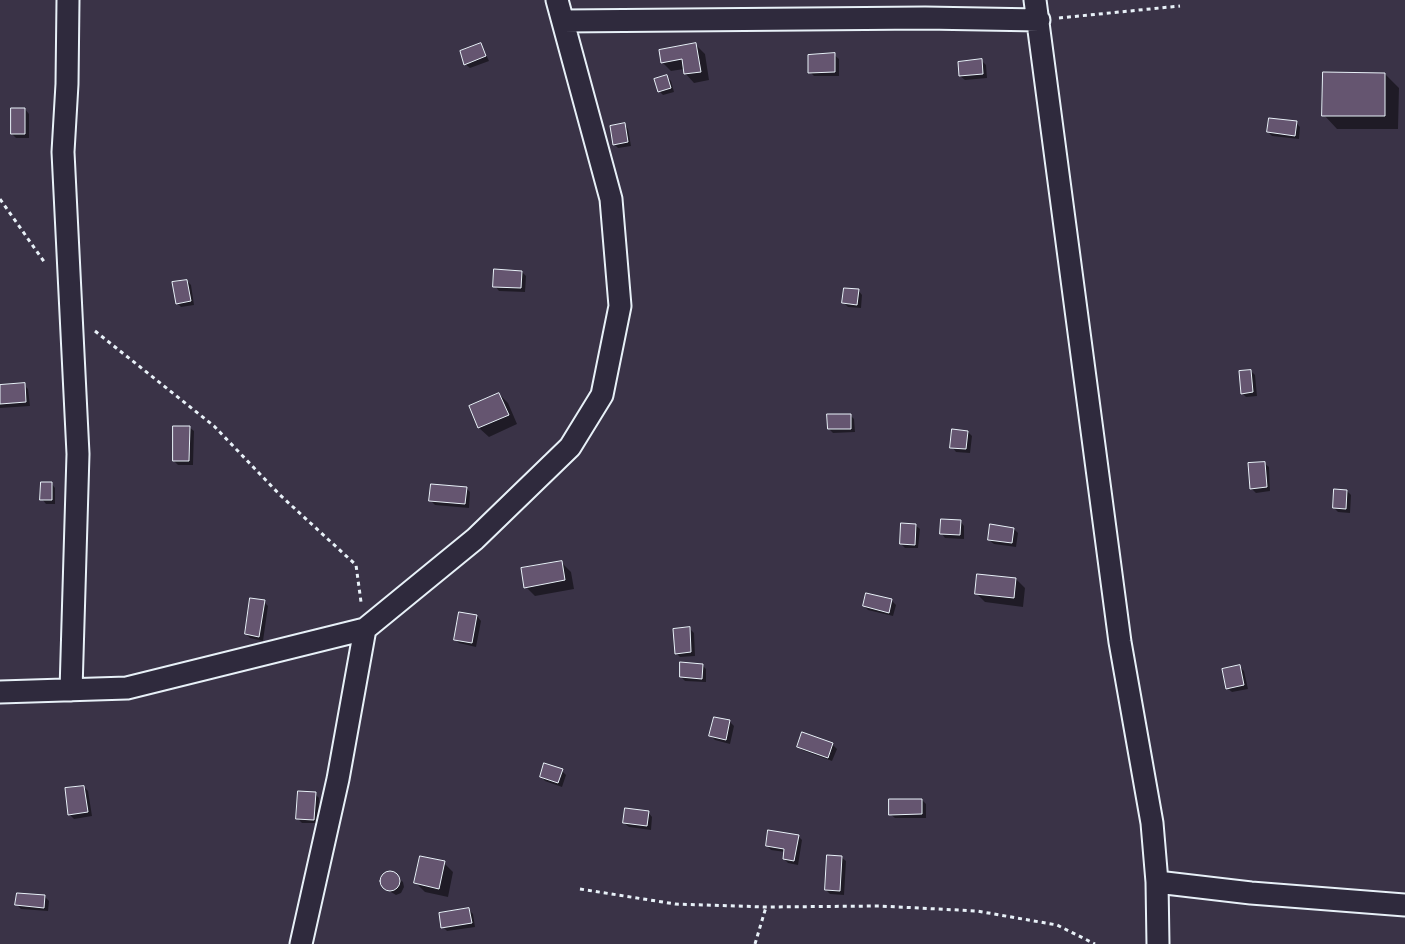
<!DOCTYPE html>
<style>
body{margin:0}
canvas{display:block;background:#3a3347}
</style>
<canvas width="1405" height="944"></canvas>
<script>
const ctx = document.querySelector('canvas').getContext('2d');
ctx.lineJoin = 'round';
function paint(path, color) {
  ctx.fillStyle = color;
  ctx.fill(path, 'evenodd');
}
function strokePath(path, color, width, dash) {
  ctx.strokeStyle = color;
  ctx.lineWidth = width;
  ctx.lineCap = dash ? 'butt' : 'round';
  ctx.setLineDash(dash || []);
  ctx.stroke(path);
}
paint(new Path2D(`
 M481 44 489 61 470 68 465 64Z
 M696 45 705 54 709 80 694 83 685 73 684 69 671 71 662 62Z
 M834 55 839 59V76H814L810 72Z
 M981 60 986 65 987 78 965 80 960 76Z
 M1385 74 1399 88 1398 129H1337L1324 115Z
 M667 77 671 81 674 92 663 95 659 91Z
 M25 109 29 114V138H16L12 134Z
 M1296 123 1300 127 1299 139 1272 136 1268 132Z
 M624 124 628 129 631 146 618 148 614 144Z
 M522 272 526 276 525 292 499 291 495 286Z
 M187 281 191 285 194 305 181 307 177 303Z
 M858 290 862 295 861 308 848 307 844 303Z
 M1251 371 1255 375 1257 396 1246 397 1242 393Z
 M24 385 28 389 30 406 0 408V386Z
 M499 394 508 403 517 424 489 437 479 428 471 406Z
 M850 415 854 419 855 432 833 433 829 429Z
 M189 427 194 431 193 465H178L174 461Z
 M968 432 972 436 970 453 956 452 952 447Z
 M1264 463 1269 467 1270 491 1256 493 1251 488Z
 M51 483 55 488V504H46L42 499Z
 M466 488 470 492 469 508 435 505 431 501Z
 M1347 491 1351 495 1350 513 1338 512 1334 508Z
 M960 521 964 526V539L945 538 941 533Z
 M915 525 920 529 918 548H905L901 544Z
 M1014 529 1018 533 1016 547 994 544 989 540Z
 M562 563 571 572 574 589 535 596 526 587Z
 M978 575 1016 579 1025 588 1023 607 985 602 976 593Z
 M892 601 896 605 893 616 868 610 864 606Z
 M264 602 268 606 263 641 250 638 246 634Z
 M460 613 477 616 481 621 476 647 459 643 455 639Z
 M690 629 694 633 695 656 680 657 676 653Z
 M702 665 706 669V682L685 681 681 677Z
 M1239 666 1244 671 1248 689 1232 692 1227 688Z
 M730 722 734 726 730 744 715 740 711 736Z
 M832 744 837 749 832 761 802 750 798 746Z
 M562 771 566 775 562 787 545 781 541 776Z
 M84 787 88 791 92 816 74 819 70 815Z
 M315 794 319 798 318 823H302L298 819Z
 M922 800 926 804V818H895L890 814Z
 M648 812 652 817 651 830 629 827 624 823Z
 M798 836 802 840 798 865 788 863 784 859 785 852 771 850 767 846Z
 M841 857 846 861 844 895 830 894 826 890Z
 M444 863 453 872 448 897 425 892 416 883Z
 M391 872 403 882 404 887 401 893 396 895 386 889 382 881 384 876Z
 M45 897 49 901 48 911 21 909 17 905Z
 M469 910 473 914 475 927 447 931 443 927Z`), '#0007');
const building = new Path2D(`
 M481 43 486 56 464 65 460 51Z
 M696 43 701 72 684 74 682 59 661 63 659 50Z
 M835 53V72L808 73V55Z
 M982 59 983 74 959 76 958 62Z
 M1323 72 1385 73V116H1322Z
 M667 75 671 88 658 92 654 79Z
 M11 108H25V134H11Z
 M1269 118 1297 121 1295 136 1267 132Z
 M625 123 628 142 613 145 610 126Z
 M494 269 522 271 521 288 493 287Z
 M187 280 191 301 176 304 172 282Z
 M844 288 859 289 857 305 842 303Z
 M1251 370 1253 392 1241 394 1239 371Z
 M25 383 26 402 0 404V385Z
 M499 393 509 415 478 428 469 406Z
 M827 414H851V429H828Z
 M173 426H190L189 461H173Z
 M952 429 968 431 966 449 950 448Z
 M1265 462 1267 487 1250 489 1248 463Z
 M41 482H52V500H40Z
 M431 484 467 487 465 504 429 501Z
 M1334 489 1347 490 1346 509 1333 508Z
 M941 519 961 520 960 535 940 534Z
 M901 523 916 524 915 545 900 544Z
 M990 524 1014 528 1012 543 988 540Z
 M562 561 565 580 524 588 521 568Z
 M977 574 1016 578 1014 598 975 594Z
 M866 593 892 599 889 613 863 606Z
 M250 598 265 600 259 637 245 634Z
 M459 612 477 615 472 643 454 640Z
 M690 627 691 652 675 654 673 629Z
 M680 662 703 664 702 679 680 677Z
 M1240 665 1244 685 1226 689 1222 669Z
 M714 717 730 720 726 740 709 736Z
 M802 732 833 743 828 758 797 747Z
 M544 763 563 769 558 783 540 777Z
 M84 786 88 812 68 815 65 788Z
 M298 791 316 792 314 820 296 819Z
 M889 799H922V814L889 815Z
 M625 808 649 811 647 826 623 823Z
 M768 830 799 835 794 861 783 859 784 849 766 846Z
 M827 855 842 856 840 891 825 890Z
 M420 856 445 861 439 889 414 883Z
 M380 881a10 10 0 1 1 20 0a10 10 0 1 1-20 0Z
 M17 893 45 895 44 908 15 905Z
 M469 908 472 923 441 928 439 913Z`);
paint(building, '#655570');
strokePath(building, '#e8f1f8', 1);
const street = new Path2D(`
 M68 0 67 84 63 152 78 454 71 690
 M1035 0 1120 642 1152 823 1157 882 1158 944
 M563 21 925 18 1039 20
 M0 692 127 688 365 629 475 539 570 447 602 395 620 306 611 199 557 0
 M1157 882 1251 893 1405 905
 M301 944 338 779 365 629`);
strokePath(street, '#e8f1f8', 25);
strokePath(new Path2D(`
 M1059 18 1180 6
 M0 199 45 263
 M95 331 214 426 280 495 356 565 361 602
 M580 889 675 904 766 907 879 906 977 911 1057 925 1095 944
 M755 944 766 907`), '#e8f1f8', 3, [4, 4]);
strokePath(street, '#2f2a3d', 21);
</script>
